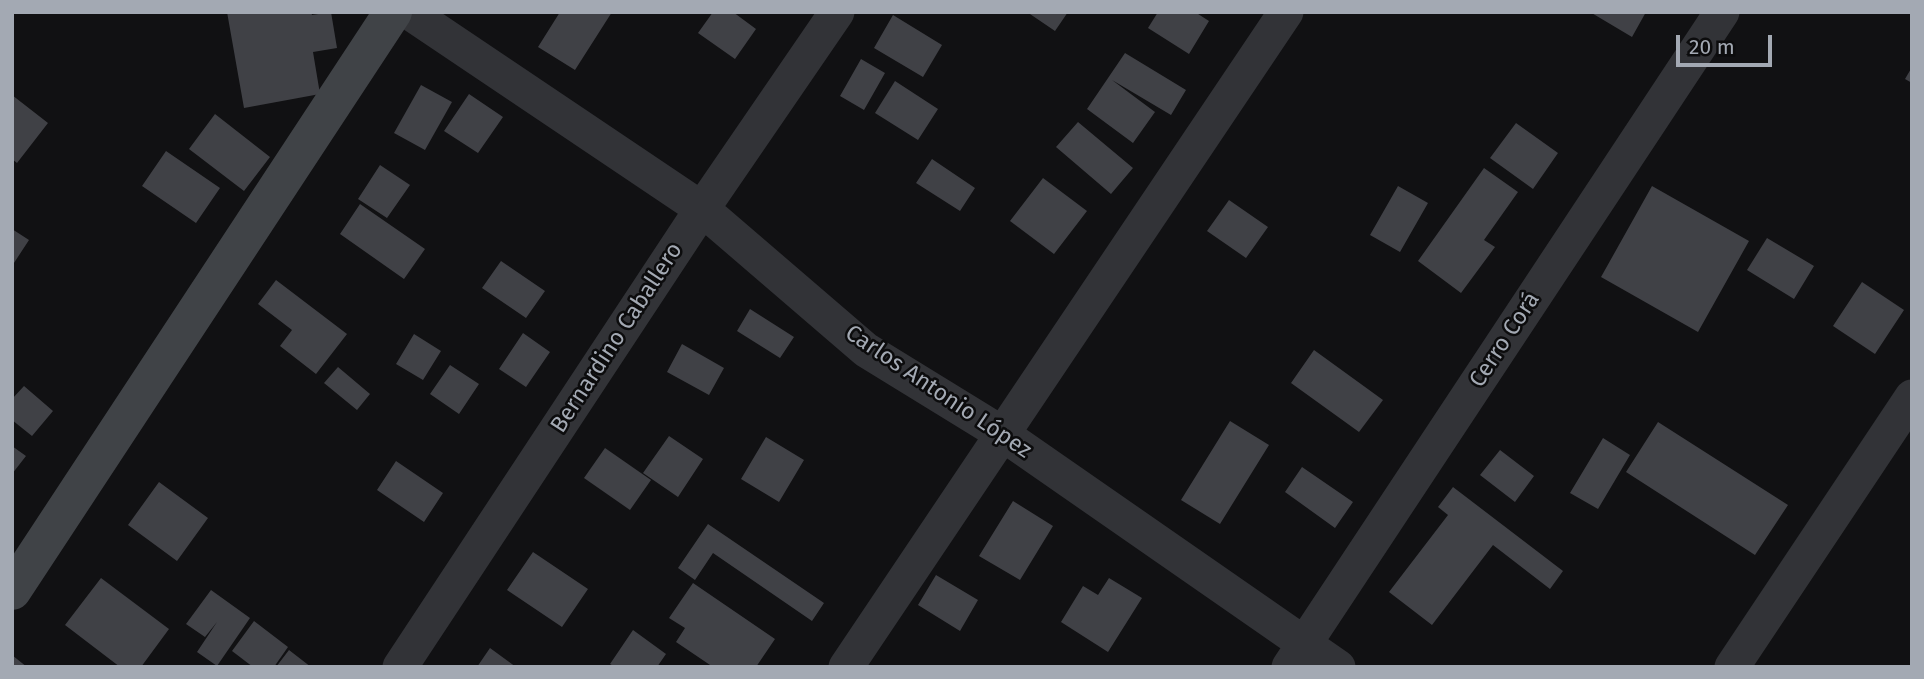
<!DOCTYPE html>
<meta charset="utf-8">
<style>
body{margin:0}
#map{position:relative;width:1924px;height:679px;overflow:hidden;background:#111113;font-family:"Fira Sans",sans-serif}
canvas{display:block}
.frame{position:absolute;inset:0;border:14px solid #a3a9b3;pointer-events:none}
.scale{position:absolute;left:1676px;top:35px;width:96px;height:32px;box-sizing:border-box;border:4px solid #a3a9b3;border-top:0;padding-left:9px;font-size:21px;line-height:24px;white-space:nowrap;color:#a3a9b3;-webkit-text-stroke:5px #0c0c0d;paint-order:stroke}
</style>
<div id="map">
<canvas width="1924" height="679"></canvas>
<div class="frame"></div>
<div class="scale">20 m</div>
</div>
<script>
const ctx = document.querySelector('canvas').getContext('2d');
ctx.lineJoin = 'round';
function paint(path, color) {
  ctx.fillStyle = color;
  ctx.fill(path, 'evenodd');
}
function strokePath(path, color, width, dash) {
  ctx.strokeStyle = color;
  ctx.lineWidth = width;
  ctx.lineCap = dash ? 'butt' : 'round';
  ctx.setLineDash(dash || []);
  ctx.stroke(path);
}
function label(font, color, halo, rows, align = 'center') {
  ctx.font = font + ' "Fira Sans",sans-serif';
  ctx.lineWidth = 5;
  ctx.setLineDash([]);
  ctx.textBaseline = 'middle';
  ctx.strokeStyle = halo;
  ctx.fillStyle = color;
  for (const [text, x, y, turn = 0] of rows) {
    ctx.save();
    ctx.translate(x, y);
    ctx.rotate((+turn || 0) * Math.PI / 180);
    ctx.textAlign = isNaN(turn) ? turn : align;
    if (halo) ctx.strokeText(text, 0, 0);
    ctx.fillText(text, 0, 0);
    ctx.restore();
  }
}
paint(new Path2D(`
 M227 12H311L312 15 331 12 337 48 313 52 320 94 244 108Z
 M560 12H612L575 70 538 47Z
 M713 12H733L756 29 735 59 698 33Z
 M1027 12H1068L1055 31Z
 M1158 12H1195L1209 21 1189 54 1148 28Z
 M1590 12H1646L1632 37Z
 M893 15 942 45 923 77 874 48Z
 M1125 53 1186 90 1171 115 1112 80 1155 112 1133 143 1087 109Z
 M861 59 885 73 864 110 840 96Z
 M1912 67V83L1905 79Z
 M895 81 938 109 918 140 875 113Z
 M421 85 452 102 425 150 394 133Z
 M469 94 503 117 478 153 444 131Z
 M12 95 48 123 17 163 12 159Z
 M215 114 270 157 244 191 189 149Z
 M1078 122 1133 168 1111 194 1056 147Z
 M1516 123 1558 153 1533 189 1490 158Z
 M166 151 220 188 196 223 142 186Z
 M932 159 975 188 960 211 916 183Z
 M380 165 410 185 387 218 358 199Z
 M1484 168 1518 192 1484 240 1495 247 1461 293 1418 261Z
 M1043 178 1087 211 1054 254 1010 221Z
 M1398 186 1428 203 1400 252 1370 235Z
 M1652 186 1749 241 1698 332 1601 277Z
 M1229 200 1268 227 1246 258 1207 231Z
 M360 204 425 249 404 279 340 234Z
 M12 229 29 240 12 266Z
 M1767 238 1814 266 1794 299 1747 270Z
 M501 261 545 291 526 318 482 288Z
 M276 280 347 334 316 374 280 346 292 330 258 304Z
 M1862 282 1904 310 1875 354 1833 326Z
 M750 309 794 337 780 358 737 331Z
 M523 333 550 352 526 387 499 369Z
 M414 334 441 351 423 380 396 364Z
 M682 344 724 368 709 395 667 372Z
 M1314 350 1383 400 1359 432 1291 383Z
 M450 365 479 384 459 414 430 394Z
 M338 367 370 394 357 410 324 383Z
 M24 386 53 411 32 436 12 420V399Z
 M1230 421 1269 445 1220 524 1181 500Z
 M1658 422 1788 505 1755 555 1626 472Z
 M669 436 703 459 678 497 643 473Z
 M766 437 804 460 779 502 741 479Z
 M1603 438 1630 455 1598 509 1570 493Z
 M12 446 26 456 12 474Z
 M605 448 651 480 630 510 584 478Z
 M1500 450 1534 476 1515 502 1480 475Z
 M396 461 443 493 424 522 377 490Z
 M1302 467 1353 502 1335 528 1285 492Z
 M159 482 208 518 177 561 128 525Z
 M1453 487 1563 571 1550 589 1493 545 1432 625 1389 592 1448 515 1438 507Z
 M1013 501 1053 526 1020 580 979 556Z
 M708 524 824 603 812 621 713 553 695 580 678 568Z
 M533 552 588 589 562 627 507 590Z
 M936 575 978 600 960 631 918 605Z
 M101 578 169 629 141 667H120L65 625Z
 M1109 578 1142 598 1108 652 1061 622 1083 586 1098 595Z
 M693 583 775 639 756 667H713L676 642 685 628 669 618Z
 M211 590 250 618 217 666 197 652 217 622 205 637 186 624Z
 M254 621 288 647 274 667H253L232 651Z
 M633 630 666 654 657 667H615L610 664Z
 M490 648 516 667H477Z
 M289 650 311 667H276Z
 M12 655 27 667H12Z`), '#404146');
strokePath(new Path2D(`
 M409 12 702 209 866 350 1001 433 1338 667
 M400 667 702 209 837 12
 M846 667 1286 12
 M1289 667 1722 12
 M1732 667 1912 397`), '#323337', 35);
strokePath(new Path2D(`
 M12 591 393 12`), '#404347', 38);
label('23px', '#a3a9b3', '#0c0c0d', [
 ["Bernardino Caballero",617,338,-57],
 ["Cerro Corá",1505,340,-57],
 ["Carlos Antonio López",938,392,34]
]);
</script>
